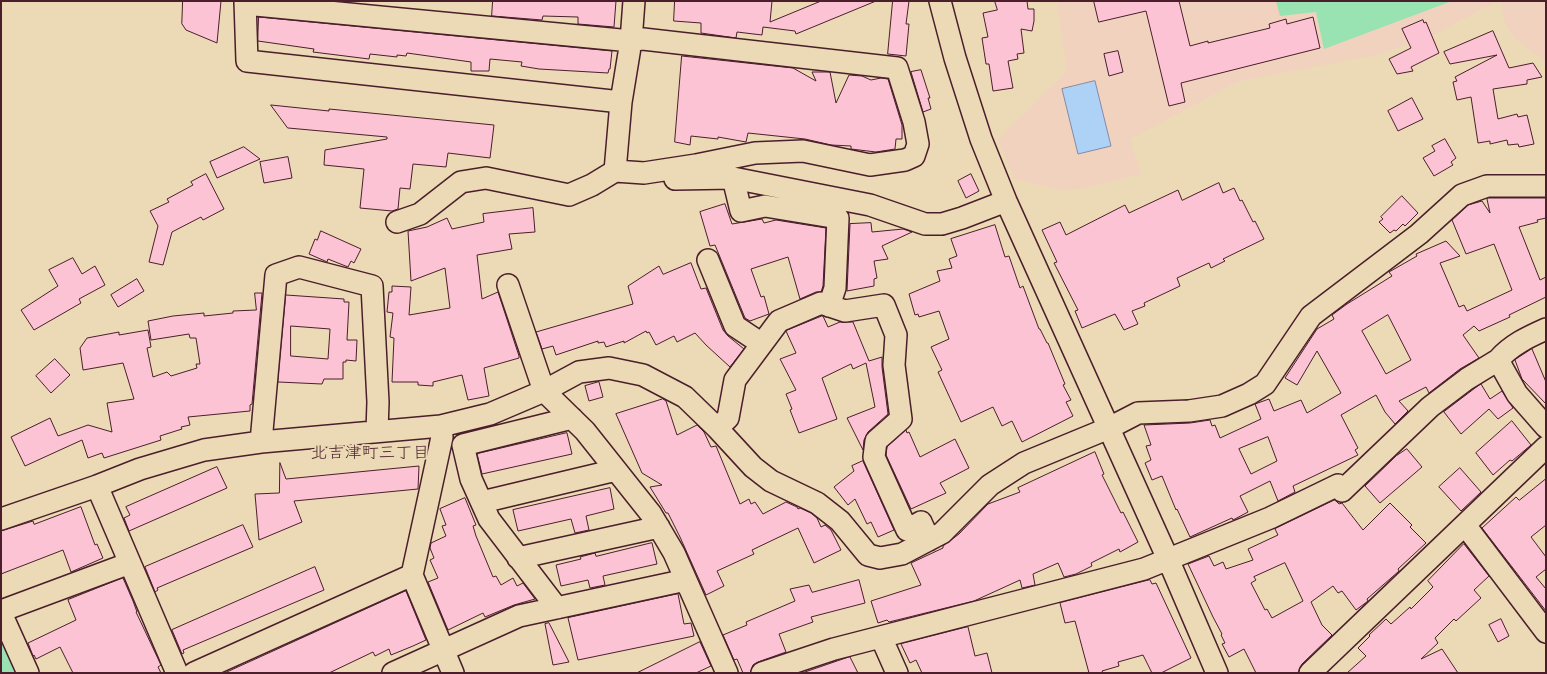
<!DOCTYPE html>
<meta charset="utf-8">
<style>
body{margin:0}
#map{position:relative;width:1547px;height:674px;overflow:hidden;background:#ecd9b6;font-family:Mynerve,sans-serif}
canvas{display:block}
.frame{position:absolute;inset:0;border:2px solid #4a1f2b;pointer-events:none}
</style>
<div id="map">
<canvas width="1547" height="674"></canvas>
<div class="frame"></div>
</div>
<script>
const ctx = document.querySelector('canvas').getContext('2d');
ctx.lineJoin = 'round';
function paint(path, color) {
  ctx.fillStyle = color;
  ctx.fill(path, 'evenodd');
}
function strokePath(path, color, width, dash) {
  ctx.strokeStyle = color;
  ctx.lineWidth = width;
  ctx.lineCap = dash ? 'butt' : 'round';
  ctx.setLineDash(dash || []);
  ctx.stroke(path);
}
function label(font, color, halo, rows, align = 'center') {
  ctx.font = font + ' Mynerve,"Klee One",sans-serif';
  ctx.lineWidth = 4;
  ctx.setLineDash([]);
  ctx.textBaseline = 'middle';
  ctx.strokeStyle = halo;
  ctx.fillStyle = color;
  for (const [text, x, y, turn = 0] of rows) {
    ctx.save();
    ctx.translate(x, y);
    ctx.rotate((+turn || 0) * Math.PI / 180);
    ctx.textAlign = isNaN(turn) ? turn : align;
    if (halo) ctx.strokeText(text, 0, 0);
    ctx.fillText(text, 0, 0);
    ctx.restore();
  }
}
paint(new Path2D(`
 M1057 1H1497L1427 38 1378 54 1237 82 1130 139 1141 174 1080 189 1059 190 1014 179 998 139 1067 71Z
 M1501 1H1546V61L1515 39 1505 23Z`), '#f1d2bf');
paint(new Path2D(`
 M1276 1H1452L1324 49 1316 12 1280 16Z
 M1 626 22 673H1Z`), '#99e2b1');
const water = new Path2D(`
 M1095 81 1111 146 1078 154 1062 89Z`);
paint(water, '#add2f6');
strokePath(water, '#858aa5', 1);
const building = new Path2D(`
 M183 1H221L217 43 186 30 182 24Z
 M493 1H616L614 27 578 24V17L543 16 542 20 492 16Z
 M675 1H772L770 22 821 1H876L796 34 795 31 763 27 762 35 737 32 736 38 701 33V23L674 21Z
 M893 1H909L906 24H909L906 56 888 54Z
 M995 1H1027L1028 9H1034V21L1032 31 1021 29 1024 53 1017 54 1018 59 1008 61 1013 88 993 91 989 64H986L982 38 988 37 983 13 997 10Z
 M1094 1H1179L1190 46 1208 41V43L1270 28 1269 24 1286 19 1287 24 1313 17 1320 48 1181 83 1185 102 1169 106 1146 11 1099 22Z
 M259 17 612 51 610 69H609L608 73 539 69 521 66 522 62 490 59 489 71H471V62L407 53 406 56 397 55V57L370 54 369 59 313 52 314 49 258 41Z
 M1423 20 1424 23 1426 22 1439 53 1411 67 1413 71 1397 74 1389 59 1411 48 1402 29Z
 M1493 31 1509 68 1533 63 1542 77 1527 80V84L1493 89 1498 119 1517 114 1518 117 1527 115 1534 144 1519 147 1518 144 1508 145 1507 140 1490 144V141L1478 143 1471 97 1457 100 1453 82 1457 81 1455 77 1497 55 1450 64 1444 52Z
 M1118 51 1123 72 1109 76 1104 54Z
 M682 56 793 68 816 81 812 72H830L836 103 849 75 862 76 871 80 881 78 888 79 902 125V139H896L895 149 876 152 851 149V146L831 145 805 139 748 133 746 142 718 137V139L691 136 690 145 675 142Z
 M921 70 930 98H928L931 109 923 112 911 72Z
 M1412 98 1423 119 1398 131 1388 111Z
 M271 105 329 111V109L494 125 490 158 448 153 446 167 413 164 410 189 400 188 398 209 392 211 360 208 364 169 324 165 325 150 387 139V137L288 128Z
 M1445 139 1456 158 1451 162 1453 165 1434 176 1423 158 1435 151 1432 146Z
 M244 147 260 159 217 178 210 162Z
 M288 157 292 178 264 183 260 162Z
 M206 174 224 209 203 220 201 217 172 232 163 265 149 262 158 226 150 211 169 202 167 199 193 185 191 182Z
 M971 174 979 191 966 198 958 181Z
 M1219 183 1223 193 1234 188 1240 201 1242 200 1253 222 1255 221 1264 239 1223 259 1225 261 1211 268 1209 263 1177 278 1180 286 1144 303 1145 306 1132 311 1138 324 1124 330 1115 314 1082 328 1075 311 1078 310 1054 263 1057 262 1042 230 1060 222 1066 235 1125 205 1129 213 1178 190 1182 200Z
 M1402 196 1418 213 1405 226 1403 224 1396 231 1394 230 1390 233 1379 222 1383 219 1381 217Z
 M1489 198H1546V218L1537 220 1538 222 1519 227 1540 280 1546 277V297L1509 315 1510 317 1479 331 1474 326 1463 335 1479 358 1460 369 1429 393 1426 387 1399 401 1408 411 1395 424 1385 412 1376 395 1341 415 1358 448 1355 450 1358 455 1293 486 1295 492 1278 501 1270 481 1240 496 1248 512 1233 520 1232 518 1190 537 1177 509 1176 510 1162 476 1152 480 1145 463 1151 460 1146 446 1151 445 1144 425 1190 423 1210 420 1212 426 1215 425 1220 438 1261 419 1255 404 1269 399 1274 411 1301 400 1307 413 1341 393 1317 351 1297 385 1285 378 1317 329 1334 319 1332 315 1347 304 1392 276 1389 272 1417 256 1416 254 1446 241 1460 256 1440 263 1459 307 1464 305 1467 311 1512 290 1494 244 1466 254 1452 220 1468 205 1482 201 1490 213 1487 199ZM1388 315 1411 360 1386 374 1362 331ZM1268 437 1277 461 1251 474 1239 449Z
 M725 204 732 224 762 219 764 223 776 220 826 228 823 286 821 292H816L800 299 788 257 751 269 761 297 764 296 769 314 750 321 745 318 715 245 710 246 700 212Z
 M533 208 535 232 509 234 512 249 477 255 482 299 498 292 519 356V358L484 368 489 396 468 400 462 375 433 382V386L418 385V382H392L394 338 390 337 393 313 387 312 389 292H392V286L411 287 409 315 450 308 445 268 411 281 408 231 427 227 447 218 452 229 484 222 483 214Z
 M871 223 872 232 903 229 912 232 882 246 888 259 874 261 877 278 874 279V286L847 291 850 224Z
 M995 225 1005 257 1009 256 1020 288 1023 286 1039 329H1040L1047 343H1048L1065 384 1063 385 1071 400 1066 402 1073 416 1022 442 1012 421 1002 426 993 407 961 422 938 372 942 370 931 347 949 339 939 311 919 317 918 314 915 315 909 294 940 281 937 271 952 268 949 259 957 256 951 239Z
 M321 231 361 249 354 263 351 261 348 267 328 259 327 262 325 261 309 254 315 239 317 240Z
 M73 258 82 274 95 266 105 285 79 299 81 303 34 330 21 310 58 286 49 270Z
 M691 263 701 289 706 288 723 330 728 336 744 349 730 367 706 345 695 333 677 342 674 336 656 345 649 332 647 333 646 331 624 343V341L606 347 604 342 598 343V341L556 355 553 346 542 349 536 332 633 304 628 286 659 266 663 274Z
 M137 279 144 291 118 307 111 295Z
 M255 293H262L252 404 250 405V411L188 417 190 425 181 427 182 429 160 436 161 440 104 458 102 453 88 458 82 440 25 466 11 437 50 418 58 436 88 425 112 432 107 403 134 399 123 363 83 370 80 348 87 338 119 332V335L148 330 151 347 147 348 153 377 167 372 171 376 197 368 196 364H200L196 338H190L189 334 151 340 148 321 173 316 204 313V316L233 313V311L256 310Z
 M286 295 344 299V302H349L347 340H357L356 361 346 360V362H343V379H324L322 384 278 382ZM291 326 330 329 328 359 291 356Z
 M822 316H823L828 327 840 322H853L869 361 882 357V367L888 414 868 432 864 440 863 450 847 418 875 407 866 363 853 369 851 364 822 378 837 419 799 433 790 410 792 409 786 394 796 390 780 359 796 353 786 331Z
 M1532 349 1546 382V404L1522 379 1515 360Z
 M55 359 70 375 51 393 36 376Z
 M599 382 603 397 589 401 585 386Z
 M1481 384 1490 399 1502 391 1513 408 1498 419 1489 409 1461 434 1444 412Z
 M663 399 666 401 677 435 697 425 704 432 711 447 716 446 740 504 749 499 751 504 755 502 763 514 786 502 797 507 798 509 800 508 811 513 817 518 821 527 825 525 831 530 841 550 814 563 798 528 752 550 754 554 717 571 724 586 706 595 680 537 668 513H666L650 487 662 485 642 473 616 414Z
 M1512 421 1531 445 1512 461 1510 460 1493 475 1476 453Z
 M906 430 907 433 909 432 920 457 955 439 969 468 940 483 946 493 911 509 886 455 887 447Z
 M567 433 572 454 482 474 477 454Z
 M1407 449 1422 467 1380 503 1365 486 1396 456Z
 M1095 452 1104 474 1102 475 1121 513 1123 512 1138 542 1120 552 1119 549 1091 563 1092 566 1076 574 1064 577 1058 563 1033 574 1035 585 1022 588 1020 580 974 601 889 622 887 620 878 623 871 601 921 585 911 563 943 548V546L959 534 988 504 1020 492 1018 488Z
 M863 461 894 530 878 537 871 522 867 524 855 499 848 505 834 487 854 471 852 466Z
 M280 463 286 479 419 466 418 489 294 501 302 522 259 540 255 494 279 493Z
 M217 467 227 488 129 531 124 518 130 515 126 507Z
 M1460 468 1481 492 1461 511 1439 487Z
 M1546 479V525L1531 537 1546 557V569L1536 577 1546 589V611L1482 528 1516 497 1519 500Z
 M610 488 614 509 586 516 589 530 575 533 571 519 518 531 513 510Z
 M465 498 476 525 473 526 476 536 493 577 496 576 501 585 513 578 517 586 523 583 535 599 514 605 485 617 483 613 448 630 428 582 438 578 430 560 434 558 430 548 431 543 446 536 442 526 446 525 440 509Z
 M1335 500 1339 504 1342 503 1363 530 1390 503 1412 525 1410 527 1426 543 1398 569 1399 571 1367 599 1368 601 1356 610 1342 591 1338 593 1333 586 1311 602 1322 625 1332 635 1302 664 1298 673H1256L1244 649 1229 657 1222 644 1225 643 1221 635 1222 634 1213 617 1188 564 1209 556 1214 566 1223 562 1226 569 1253 560 1248 549 1278 535 1275 529ZM1285 563 1303 601 1272 618 1267 609 1265 610 1251 583 1256 580 1254 577Z
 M81 507 95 545 97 544 103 558 71 572 63 550 1 574V531L33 521 34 524Z
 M243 525 253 547 157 588 158 590 155 592 145 567Z
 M652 543 657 564 603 576 605 585 590 588 588 580 561 586 556 565 581 559 580 557 595 553 596 556Z
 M1464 544 1489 576 1474 590 1481 598 1456 621 1454 619 1435 638 1438 643 1421 659 1442 649 1458 673H1347L1366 656 1358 648 1370 636 1369 635 1386 619 1391 624 1410 607 1411 609 1433 587 1428 581Z
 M315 567 324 590 183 650 184 653 182 654 172 630Z
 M123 578 133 601 137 612H136L161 665 158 667 161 673H73L60 647 36 659 34 655 33 656 28 643 76 620 68 600Z
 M859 580 865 603 811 617 813 622 779 634 786 652 758 662 753 665 750 673H743L737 659 734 660 723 635 747 625 746 622 795 601 790 589 809 585 812 592Z
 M1150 580 1152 584 1156 583 1191 658 1161 673H1152L1143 655 1118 662 1119 666 1102 671 1103 673H1089L1075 621 1065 623 1060 603Z
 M406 591 426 640 413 646 391 655 389 649 375 656 373 652 329 673H225Z
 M678 594 684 624 691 623 694 636 578 660 568 618Z
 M1501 619 1509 636 1498 642 1489 625Z
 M549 623 569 662 553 665 545 624Z
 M968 627 975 656 987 653 992 673H922L916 660 910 663 901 644Z
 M700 642 711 666 696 673H637Z
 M850 657 858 673H802L837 661Z`);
paint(building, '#fcc3d5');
strokePath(building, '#4a1f2b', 1);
const minor = new Path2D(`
 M245 1 247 61 621 102 631 41 634 1
 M940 1 955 58 981 139 1006 201 1168 559 1217 673
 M245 4 631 41 643 39 897 68 914 122 918 144 914 156 905 160 870 165 803 151 755 153 696 165 644 173 615 171
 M733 178 741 211 765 206 838 218 835 288 829 306
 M675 179 733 178 870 205 925 224H942L962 218 1006 201
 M397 222 420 214 461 182 486 178 569 195 592 185 615 171 621 102
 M708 260 735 326 762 344
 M508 285 544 391 585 431 651 514 674 553 727 673
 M1546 329C1528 337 1511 345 1498 360L1517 394 1546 427
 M441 426 442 437 412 575 453 673
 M717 428 728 418 735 380 779 321 821 303 845 311 884 305 896 335 894 365 901 419 876 441 874 457 907 530 921 522 929 540
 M261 442 276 275 299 267 372 286 378 402 377 431
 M97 486 177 673
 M482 502 616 470
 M1 519 97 486 140 469 204 450 261 442 441 426 490 414 544 391 579 372 609 368 643 375 685 397 717 428 753 467 771 481 817 503 840 521 868 555 880 558 902 554 942 533 990 485 1024 463 1109 428 1138 413 1189 411 1222 406 1249 394 1265 384 1311 316 1419 234 1462 195 1487 186H1546
 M1465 525 1546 632
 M518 558 659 527
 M557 608 489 519 471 479 463 445 572 418
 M1 611 130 563
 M1 613 28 673
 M881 637 897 673
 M194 673 412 575
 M393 673 519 616 686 580
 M762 673 834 649 1144 569 1270 518 1338 485 1342 491 1430 407 1467 379 1498 360
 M1310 673 1546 447`);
strokePath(minor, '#4a1f2b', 24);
strokePath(minor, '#ecd9b6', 21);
label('17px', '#4a1f2b', '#ecd9b6', [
 ["北吉津町三丁目",370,454]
]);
</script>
